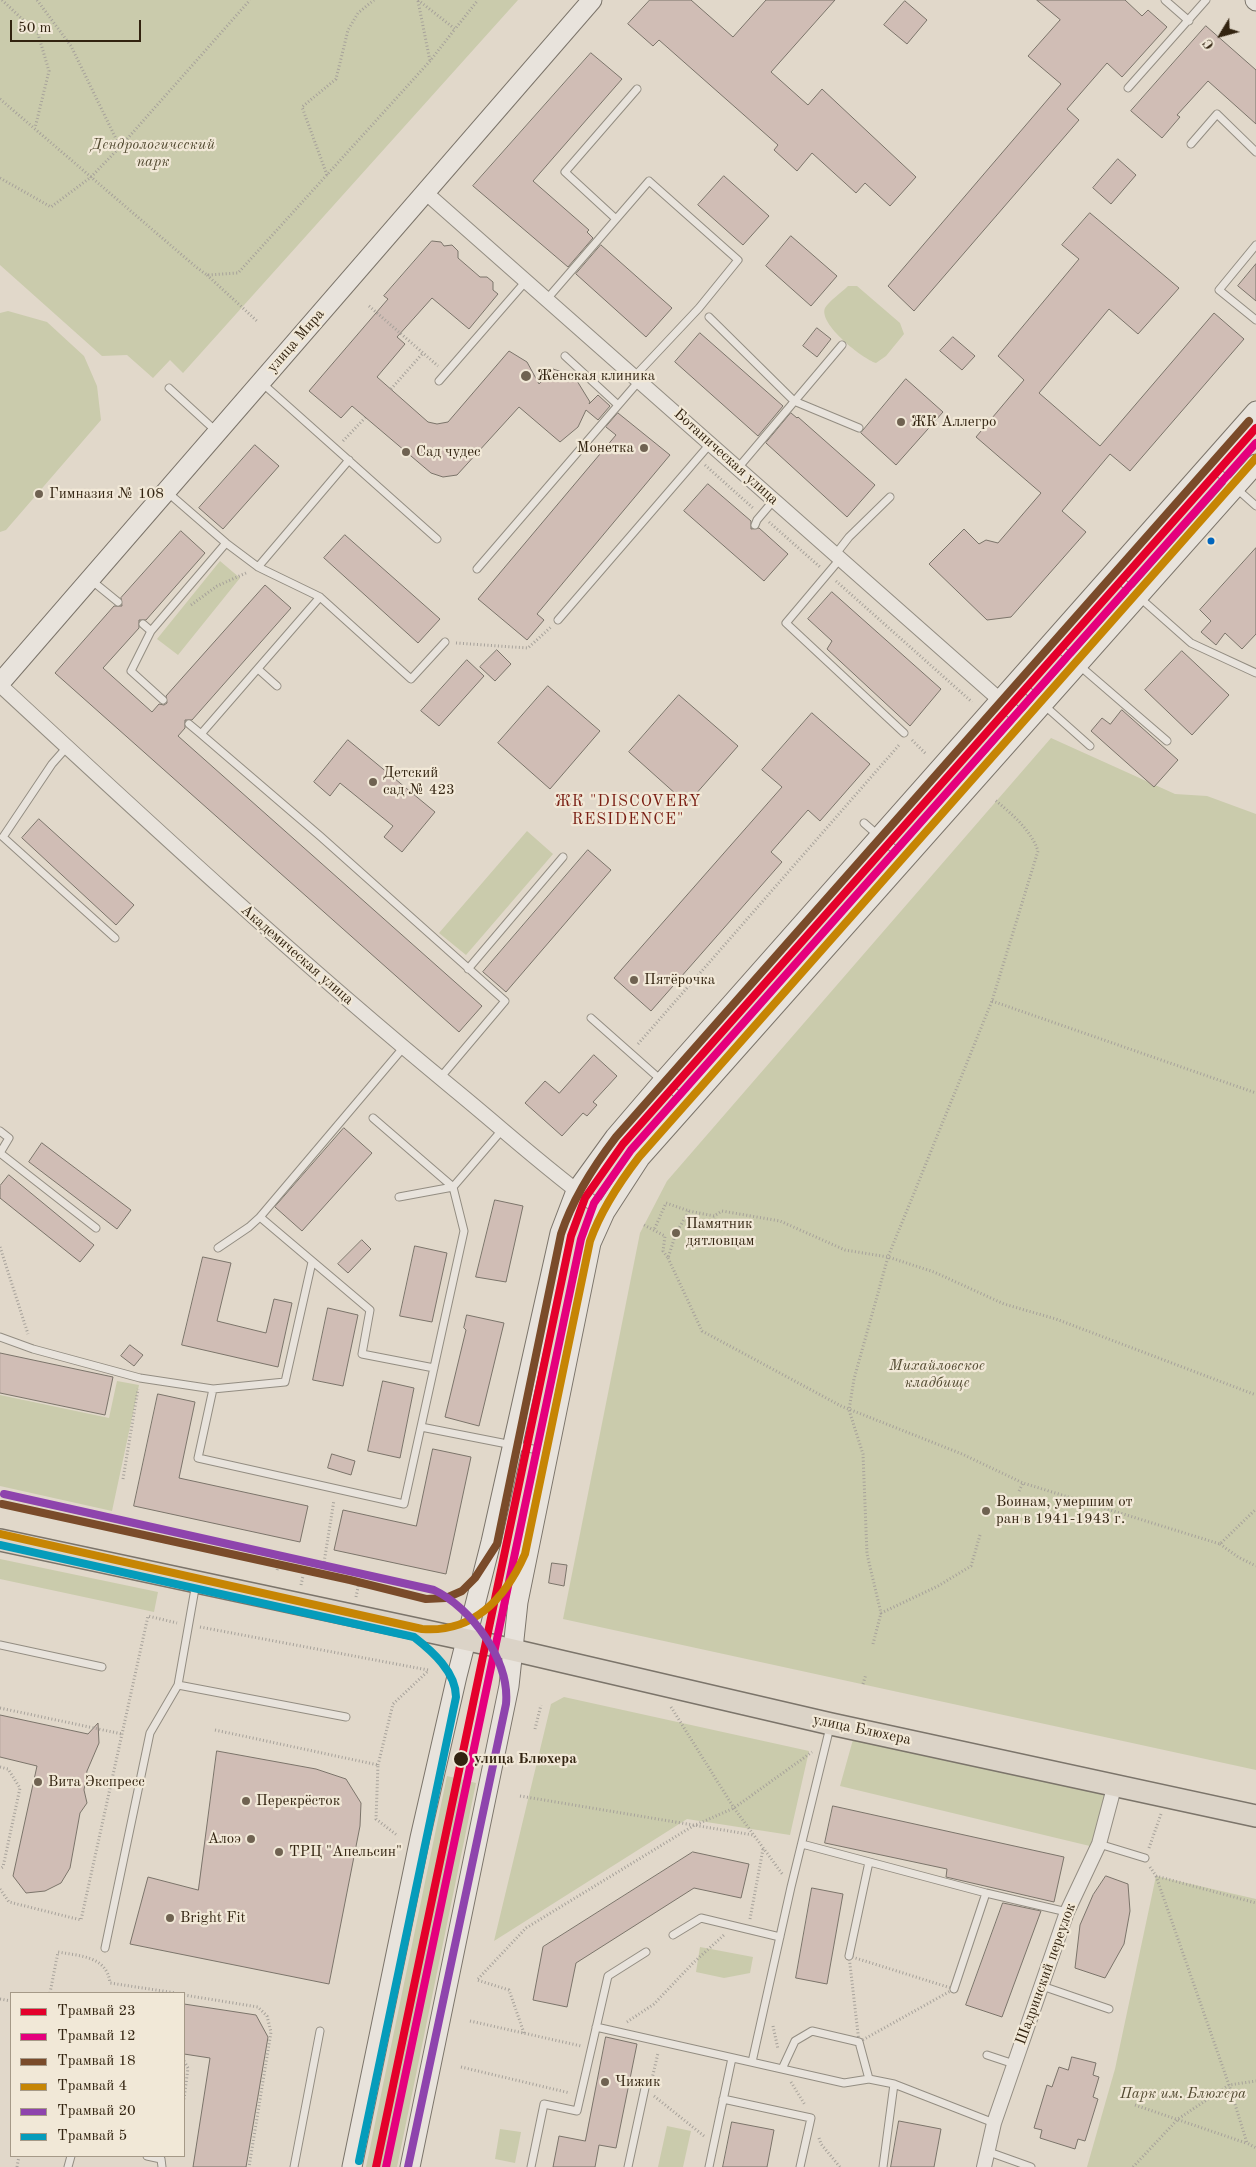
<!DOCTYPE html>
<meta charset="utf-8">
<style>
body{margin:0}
#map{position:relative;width:1256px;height:2167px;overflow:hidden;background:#e1d8ca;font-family:"Old Standard TT",serif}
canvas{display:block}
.legend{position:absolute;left:10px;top:1992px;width:175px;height:165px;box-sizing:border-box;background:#f1e8d7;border:1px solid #a59987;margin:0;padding:6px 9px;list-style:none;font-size:15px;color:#322310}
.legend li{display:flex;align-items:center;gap:10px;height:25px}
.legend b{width:25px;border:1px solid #a59987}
.north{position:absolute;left:1196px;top:10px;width:50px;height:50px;-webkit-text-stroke:4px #f1e8d7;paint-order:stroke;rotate:233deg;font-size:14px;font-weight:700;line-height:20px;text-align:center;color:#322310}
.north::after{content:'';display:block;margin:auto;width:18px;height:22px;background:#322310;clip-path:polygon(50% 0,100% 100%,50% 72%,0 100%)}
.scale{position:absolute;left:10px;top:20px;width:131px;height:22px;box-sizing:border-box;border:2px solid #322310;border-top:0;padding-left:6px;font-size:15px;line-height:18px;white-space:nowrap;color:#322310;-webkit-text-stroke:4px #f1e8d7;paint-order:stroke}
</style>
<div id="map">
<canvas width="1256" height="2167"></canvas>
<ul class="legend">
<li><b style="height:6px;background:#e4002b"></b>Трамвай 23</li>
<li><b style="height:6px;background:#e5007d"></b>Трамвай 12</li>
<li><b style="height:6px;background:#7a4b2a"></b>Трамвай 18</li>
<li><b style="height:6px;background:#c68504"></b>Трамвай 4</li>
<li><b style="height:6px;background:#8e44ad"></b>Трамвай 20</li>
<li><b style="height:6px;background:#059cbb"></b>Трамвай 5</li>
</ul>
<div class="north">С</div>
<div class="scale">50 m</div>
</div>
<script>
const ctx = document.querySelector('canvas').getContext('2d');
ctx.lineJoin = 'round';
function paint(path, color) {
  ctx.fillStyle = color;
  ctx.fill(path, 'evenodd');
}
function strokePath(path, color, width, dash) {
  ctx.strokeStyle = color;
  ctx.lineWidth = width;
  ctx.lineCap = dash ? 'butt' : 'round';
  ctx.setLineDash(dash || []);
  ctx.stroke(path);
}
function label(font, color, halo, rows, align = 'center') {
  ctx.font = font + ' "Old Standard TT",serif';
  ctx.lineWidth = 4.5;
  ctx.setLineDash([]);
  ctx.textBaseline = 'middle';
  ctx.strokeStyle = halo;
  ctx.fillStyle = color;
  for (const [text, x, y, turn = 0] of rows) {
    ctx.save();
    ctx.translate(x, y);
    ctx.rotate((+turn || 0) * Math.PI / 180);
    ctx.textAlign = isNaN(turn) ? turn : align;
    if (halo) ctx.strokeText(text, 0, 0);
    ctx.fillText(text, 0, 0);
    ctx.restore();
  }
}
paint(new Path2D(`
 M0 0H518L183 373 170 360 153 378 127 355 102 356 0 265Z
 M848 286H857L900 323 904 334 886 356 876 363C863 359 818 324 825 308 829 301 842 292 848 286Z
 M8 311 47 322 84 356 97 386 101 420 6 530 0 532V313Z
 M220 561 240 578 178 655 157 639Z
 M1051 738 1175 794 1207 796 1256 814V1770L563 1619 640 1233 667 1181Z
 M527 831 553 854 466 955 439 933Z
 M117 1381 139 1385 112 1511 0 1486V1395L109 1418Z
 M0 1559 158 1592 154 1612 0 1579Z
 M564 1697 809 1751 790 1835 687 1819 494 1941 551 1704Z
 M854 1736 1106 1795 1094 1847 840 1786Z
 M447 1776 476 1783 397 2167H366Z
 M1156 1876 1256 1899V2167H1087L1115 2069Z
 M700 1947 753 1957 750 1973 724 1978 696 1972Z
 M667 2126 691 2131 683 2167H658Z
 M500 2129 521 2132 515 2163 495 2159Z`), '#cacbac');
const building = new Path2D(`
 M650 0H691L733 37 766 0H835L771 72 808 105 822 89 916 177 890 206 865 183 856 193 812 153 797 171 774 150 778 145 659 40 653 46 628 24Z
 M1037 0H1125L1142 16 1148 10 1167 27 1122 77 1107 63 1067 109 1079 120 914 311 888 286 1061 84 1028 56 1060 20Z
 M905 1 927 20 907 44 884 25Z
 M1206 26 1256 70V124L1208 81 1177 115 1180 117 1162 138 1131 111Z
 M591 53 622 79 533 181 589 230 587 232 593 238 568 267 473 186Z
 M1118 159 1136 175 1111 204 1093 188Z
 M724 176 769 216 743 245 698 205Z
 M1090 213 1179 288 1138 334 1109 309 1039 393 1100 446 1214 313 1244 339 1130 471 1110 454 1062 511 1086 532 1011 617 987 620 929 564 964 529 979 544 986 540 998 543 1041 493 976 437 1024 380 998 356 1079 259 1062 245Z
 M791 236 837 276 811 306 766 266Z
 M432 241 441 242 444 246 452 245 458 251V258L480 277H487L493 282V290L498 294 469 329 432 298 397 337 405 344 377 377 428 422 437 424 448 422 509 351 527 362 539 384 553 369 574 376 590 402 589 404 598 395 610 406 598 420 586 410 578 427 560 442 519 407 457 475 443 477 431 473 352 406 341 418 309 391 388 299 384 296Z
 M601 245 672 308 646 337 576 274Z
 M1256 264V301L1238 286Z
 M817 328 831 339 817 357 803 346Z
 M700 333 783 406 758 436 675 362Z
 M953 337 975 356 962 370 940 351Z
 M906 379 943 412 896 465 861 433Z
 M618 413 670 455 537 614 544 620 527 640 478 599 616 435 606 427Z
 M791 413 797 418 798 417 875 485 847 517 766 443Z
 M255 445 279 466 223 529 199 508Z
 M708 484 751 521V529L759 528 788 554 764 581 684 511Z
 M181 531 205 553 146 620H139V628L103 668 152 712 159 704 164 705 167 703 166 696 265 585 291 608 192 720H185V728L178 736 482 1006 459 1032 55 673 114 606H122L121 598Z
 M345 535 440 619 418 643 324 558Z
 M1256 548V634L1242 649 1225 633 1216 645 1201 632 1211 621 1200 610Z
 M832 592 941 689 910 726 827 649 832 641 808 619Z
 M497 650 511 664 495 681 480 667Z
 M1182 651 1229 695 1192 735 1145 690Z
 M467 660 484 676 439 726 421 711Z
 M548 686 600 731 550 789 498 743Z
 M679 695 738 746 687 804 629 752Z
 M1122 710 1178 760 1154 787 1091 731 1102 718 1110 724Z
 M812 713 870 764 820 821 808 810 771 852 782 862 651 1011 614 978 782 787 762 770Z
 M348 740 435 812 402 852 384 837 393 826 340 783 330 796 314 782Z
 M39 819 134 905 116 925 22 838Z
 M588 850 611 870 506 992 483 972Z
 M594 1055 617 1076 593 1102 597 1105 587 1116 583 1113 562 1136 525 1103 545 1081 559 1093Z
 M344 1128 372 1153 302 1231 275 1207Z
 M42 1143 131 1210 117 1229 29 1162Z
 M9 1175 94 1245 80 1262 0 1198V1186Z
 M495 1200 523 1206 506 1282 476 1277Z
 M362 1240 371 1249 348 1273 338 1264Z
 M415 1246 447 1253 432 1322 400 1316Z
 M203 1257 231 1263 217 1321 266 1333 274 1299 292 1303 278 1367 182 1345Z
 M328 1308 358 1315 343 1386 313 1380Z
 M467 1315 504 1323 479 1426 445 1417 466 1330 464 1328Z
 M130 1345 143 1355 134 1366 121 1356Z
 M0 1353 113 1377 105 1415 0 1393Z
 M383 1381 414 1388 400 1458 368 1451Z
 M158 1394 195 1402 179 1478 308 1506 300 1542 134 1506Z
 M433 1449 471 1457 446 1574 334 1550 343 1510 416 1526Z
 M332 1454 355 1461 351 1475 328 1468Z
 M552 1563 567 1565 564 1586 549 1583Z
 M0 1715 88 1734 98 1723 99 1743 87 1771 84 1790 87 1803 80 1813 70 1868 61 1883 45 1891 26 1893 13 1876 37 1766 0 1757Z
 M217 1751 316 1769 346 1779 361 1803 360 1826 329 1984 130 1944 148 1877 198 1890Z
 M833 1806 1064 1857 1054 1902 946 1877 947 1869 825 1843Z
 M693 1852 749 1864 741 1898 694 1888 576 1963 567 2007 533 2000 543 1947Z
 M1106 1876 1128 1884 1130 1911 1124 1944 1105 1978 1075 1968 1080 1925 1093 1895Z
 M812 1888 843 1894 827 1984 796 1978Z
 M1003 1903 1041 1911 1002 2017 966 2005Z
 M184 2004 256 2015 268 2037 246 2167H193L210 2058 184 2054Z
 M606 2037 637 2044 616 2148 599 2145 595 2167H553L559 2136 585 2141Z
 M1072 2057 1096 2063 1093 2075 1099 2077 1093 2097 1098 2099 1085 2141 1078 2139 1075 2149 1040 2138 1042 2130 1034 2128 1047 2085 1052 2087 1059 2067 1068 2070Z
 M899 2121 941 2129 934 2167H891Z
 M732 2122 774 2130 767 2167H723Z`);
paint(building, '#d0bdb5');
strokePath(building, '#7b746a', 1);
const lane = new Path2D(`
 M1165 0 1189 21
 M1128 88 1206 0
 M1191 144 1217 114 1256 152
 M616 219 565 172 637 89
 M1256 245 1219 290 1256 320
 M547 299 649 181 738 260 699 308 634 377
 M709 317 794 401 859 428
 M565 356 618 405
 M439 381 526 281
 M262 383 437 539
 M169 388 217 432
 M1210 465 1256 506
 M738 468 842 345
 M166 491 226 543 258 567 320 597 411 679 445 642
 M755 525 757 520 774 500
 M835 555 849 537 890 497
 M840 559 786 623 904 733
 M258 567 349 460
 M477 569 639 381
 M1113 574 1191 643 1256 673
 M91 580 118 602
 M558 620 710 444
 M143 624 151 631 131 671 163 700
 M151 631 226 543
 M1052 642 1167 741
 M258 669 277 686
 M1017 681 1090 746
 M189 724 201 734 320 597
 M201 734 320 836 505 1001 440 1078
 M67 747 52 764 3 837 115 938
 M864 823 904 858
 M468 969 563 857
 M591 1018 687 1103
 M403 1048 260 1217 370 1310 362 1354 434 1368
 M0 1131 9 1138 0 1153
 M0 1153 96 1228
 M399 1197 453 1187 502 1130
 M218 1248 249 1227 260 1217
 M0 1337 33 1349 140 1378 213 1389 198 1458 404 1504 464 1231 453 1187 373 1118
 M213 1389 285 1382 312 1262
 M421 1427 548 1452
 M0 1645 102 1667
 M178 1685 346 1717
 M802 1844 986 1893 1067 1912
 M1099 1844 1145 1858
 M673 1935 701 1918 780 1937
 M105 1948 150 1733 178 1685 196 1583
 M849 1956 869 1862
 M1042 1986 1109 2009
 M954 1989 986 1893
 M596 2027 844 2083 869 2079 894 2084 994 2123
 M987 2055 1014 2064
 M752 2062 791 1887 830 1727
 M782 2069 795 2041 812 2031 859 2042 869 2079
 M723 2099 811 2118 800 2167
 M989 2152 1031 2167
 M147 2156 161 2159 162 2167
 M68 2167 71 2156
 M294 2167 320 2031
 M531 2167 544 2104 577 2111 608 1976 646 1952
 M628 2167 645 2088
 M709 2167 732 2058
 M883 2167 894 2084`);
const street = new Path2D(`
 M425 192 1026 723
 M0 685C149 823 298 961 455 1090 505 1131 553 1175 605 1212
 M984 2167 994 2123 1067 1912 1099 1844 1115 1784`);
const secondary = new Path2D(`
 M1255 0 1256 1
 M0 683 592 0
 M352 2167 420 1838 457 1676 491 1542 560 1233 576 1191 615 1137 663 1081 1256 411
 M410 2167 509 1686 518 1602 591 1243 605 1212 640 1158 1256 464`);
const primary = new Path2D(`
 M0 1540 487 1644 831 1724 1256 1816`);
strokePath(lane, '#938d82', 9);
strokePath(street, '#938d82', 16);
strokePath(secondary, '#7b746a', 21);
strokePath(primary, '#7b746a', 24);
strokePath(new Path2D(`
 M2 0 38 34 49 71 35 128
 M37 0 71 46 120 147
 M418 0 455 29 478 0
 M418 1 430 61
 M0 99 196 267 207 275 238 273 430 61 455 29
 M327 175 302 107 336 79 348 30 358 13 374 0
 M0 178 51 207 91 177 120 147 250 0
 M207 275 258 322
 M369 306 438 366
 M391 389 423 353
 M343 441 365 418
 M705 465 753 508
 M769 522 820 567
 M836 581 972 702
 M191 605 217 586 246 573
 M456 643 528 648 551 627
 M912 740 926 754
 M992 1001 1256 1093
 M638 1044 900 744
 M689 1211 714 1216 722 1211 780 1221 845 1250 888 1257 934 1272 1004 1304 1056 1319 1256 1395
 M644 1225 665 1236 663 1251 668 1258 676 1233 689 1211 666 1203 654 1230
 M0 1247 28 1334
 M668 1258 702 1331 841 1406 962 1454 1023 1483 1220 1544 1256 1509
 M123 1479 138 1389
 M1019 1491 1023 1483
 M980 1535 971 1566 938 1586 881 1613 867 1554 863 1454 849 1410 854 1379 888 1257 992 1001 1038 851C1031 830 1012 814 995 800
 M1220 1544 1238 1557 1256 1566
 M323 1569 334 1500
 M277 1570 280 1559
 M301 1585 303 1576
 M356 1597 360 1578
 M200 1627 428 1670
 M873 1644 881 1613
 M863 1684 866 1674
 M671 1707 734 1808 783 1875
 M0 1708 122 1734
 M535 1729 541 1705
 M215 1730 378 1765 376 1819 398 1836
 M378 1765 393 1704 428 1671
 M0 1767 8 1769 20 1788 3 1867 0 1869
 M520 1796 753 1835
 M1149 1848 1161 1814
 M1150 1867 1156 1876 1256 1903
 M1156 1876 1229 2085 1247 2143 1256 2148
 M0 1889 9 1902 81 1920 148 1616 177 1623
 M750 1919 763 1849
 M849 1956 954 1989 859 2042Z
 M50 1993 58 1952C80 1956 107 1956 110 1983L176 1993
 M184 1995 258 2007 267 2016 271 2032 249 2167
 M0 1999 11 2001
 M470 2021 581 2046
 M627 2022 654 2004 693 1963 724 1935
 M773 2026 778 2049
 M524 2033 509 1990 477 1980 526 1928 693 1826 734 1808 812 1752
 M184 2061 188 2068 184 2099
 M461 2067 570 2093
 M652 2079 658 2053
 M791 2082 805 2105
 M654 2096 704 2136
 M1135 2105 1246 2143
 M819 2138 821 2144 840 2167
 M17 2167 19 2156
 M1133 2167 1178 2119 1229 2085 1256 2081`), '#a6a19a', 3, [1, 2.5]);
strokePath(lane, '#e8e3dc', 7);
strokePath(street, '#e8e3dc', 14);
strokePath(secondary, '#e8e3dc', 19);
strokePath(primary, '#dbd3c7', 21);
strokePath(new Path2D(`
 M376 2167 571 1236 585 1198 623 1144 1256 428`), '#e4002b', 8);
strokePath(new Path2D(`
 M386 2167 581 1239 594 1203 631 1150 1256 443`), '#e5007d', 8);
strokePath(new Path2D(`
 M2 1504 350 1580 426 1599 446 1598 462 1591 475 1578 497 1544 561 1234C573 1198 593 1167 616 1137L1249 421`), '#7a4b2a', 8);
strokePath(new Path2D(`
 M0 1534 422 1629C474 1633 505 1599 525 1554L590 1241C601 1210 619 1183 639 1157L1256 458`), '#c68504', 8);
strokePath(new Path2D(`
 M4 1494 434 1590C472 1608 510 1661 506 1704L408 2167`), '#8e44ad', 8);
strokePath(new Path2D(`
 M0 1545 414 1637C432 1651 456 1672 456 1697L359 2161`), '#059cbb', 8);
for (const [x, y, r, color] of [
 [526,376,6,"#6f6251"],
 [901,422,5,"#6f6251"],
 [644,448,5,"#6f6251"],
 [406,452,5,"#6f6251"],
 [39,494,5,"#6f6251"],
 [1211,541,4.5,"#0065bd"],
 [373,782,5,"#6f6251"],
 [634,980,5,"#6f6251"],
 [676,1233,5,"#6f6251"],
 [986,1511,5,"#6f6251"],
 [461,1759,8,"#322310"],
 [38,1782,5,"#6f6251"],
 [246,1801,5,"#6f6251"],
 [251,1839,5,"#6f6251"],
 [279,1852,5,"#6f6251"],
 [170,1918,5,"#6f6251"],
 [605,2082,5,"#6f6251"]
]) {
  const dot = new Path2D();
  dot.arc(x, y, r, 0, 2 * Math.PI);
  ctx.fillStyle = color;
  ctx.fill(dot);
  strokePath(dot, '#f1e8d7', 2);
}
label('italic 15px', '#534a31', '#f1e8d7', [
 ["Дендрологический",153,145],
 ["парк",153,162],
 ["Михайловское",937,1366],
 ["кладбище",937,1383],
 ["Парк им. Блюхера",1183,2094]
]);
label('15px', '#322310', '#f1e8d7', [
 ["улица Мира",296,341,-49],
 ["Ботаническая улица",726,457,42],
 ["Академическая улица",297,955,41],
 ["улица Блюхера",862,1730,12],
 ["Шадринский переулок",1046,1974,-70]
]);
label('15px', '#322310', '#f1e8d7', [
 ["Женская клиника",537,376],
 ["ЖК Аллегро",911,422],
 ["Монетка",634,448,"right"],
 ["Сад чудес",416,452],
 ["Гимназия № 108",49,494],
 ["Детский",383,773],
 ["сад № 423",383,790],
 ["Пятёрочка",644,980],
 ["Памятник",686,1224],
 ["дятловцам",686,1241],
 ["Воинам, умершим от",996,1502],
 ["ран в 1941-1943 г.",996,1519],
 ["Вита Экспресс",48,1782],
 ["Перекрёсток",256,1801],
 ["Алоэ",241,1839,"right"],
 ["ТРЦ \"Апельсин\"",289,1852],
 ["Bright Fit",180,1918],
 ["Чижик",615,2082]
], 'left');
label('bold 15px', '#322310', '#f1e8d7', [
 ["улица Блюхера",474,1759]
], 'left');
ctx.letterSpacing = '1px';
label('16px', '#7a1f14', '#f1e8d7', [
 ["ЖК \"DISCOVERY",628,802],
 ["RESIDENCE\"",628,820]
]);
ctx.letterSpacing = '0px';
</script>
